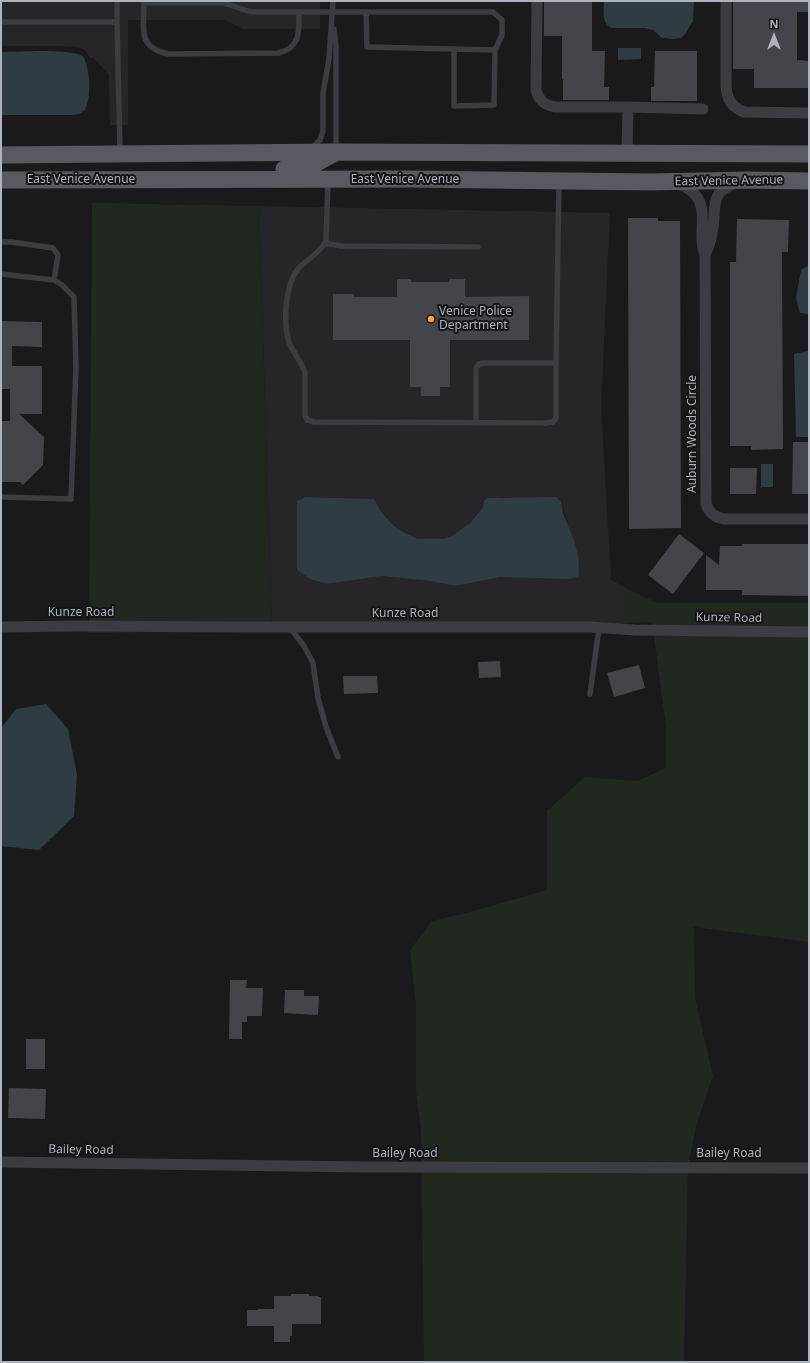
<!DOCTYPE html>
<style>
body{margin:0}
#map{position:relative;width:810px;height:1363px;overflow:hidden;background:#1a1a1d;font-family:"Noto Sans",sans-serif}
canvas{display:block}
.frame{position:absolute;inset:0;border:2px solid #acb3bc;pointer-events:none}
.north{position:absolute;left:754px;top:16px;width:40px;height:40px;-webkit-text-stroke:3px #151518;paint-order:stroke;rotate:0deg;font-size:11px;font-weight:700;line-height:16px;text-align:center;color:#acb3bc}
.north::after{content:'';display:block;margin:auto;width:14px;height:18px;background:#acb3bc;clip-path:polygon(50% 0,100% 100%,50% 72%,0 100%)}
</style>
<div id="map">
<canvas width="810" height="1363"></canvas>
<div class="frame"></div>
<div class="north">N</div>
</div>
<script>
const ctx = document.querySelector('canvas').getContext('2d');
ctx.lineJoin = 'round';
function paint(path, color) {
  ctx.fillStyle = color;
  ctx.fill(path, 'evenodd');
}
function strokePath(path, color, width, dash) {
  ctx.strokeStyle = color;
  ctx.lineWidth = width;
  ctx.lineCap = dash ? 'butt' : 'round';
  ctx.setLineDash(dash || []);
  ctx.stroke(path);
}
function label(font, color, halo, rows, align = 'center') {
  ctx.font = font + ' "Noto Sans",sans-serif';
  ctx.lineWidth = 4;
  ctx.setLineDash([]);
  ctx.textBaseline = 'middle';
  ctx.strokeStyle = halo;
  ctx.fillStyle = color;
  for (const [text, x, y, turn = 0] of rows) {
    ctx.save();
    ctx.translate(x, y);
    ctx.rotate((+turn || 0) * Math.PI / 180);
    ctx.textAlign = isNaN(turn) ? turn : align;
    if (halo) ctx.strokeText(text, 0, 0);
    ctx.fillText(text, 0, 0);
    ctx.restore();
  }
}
paint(new Path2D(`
 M1 1H320V29H243L225 20H128V125H110L109 74 93 58H90L86 51 78 47 61 46H1Z
 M259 206 610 213 601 406 611 580 624 587V623L390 629 272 630ZM304 497 374 499 382 513 394 526 407 534 418 539H443L453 535 471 522 483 507 501 497 561 502 578 556 520 577H501L455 586 430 581 382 576 327 584 310 579 297 570V501L302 499Z`), '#26262a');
paint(new Path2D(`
 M92 203 259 206 272 630 89 633Z
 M624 587 657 603H809V942L694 927 695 997 713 1076 696 1126 688 1168 684 1362H424L421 1130 416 1092V1005L410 950 432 921 470 912 547 890V811L585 777 637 781 666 768V726L652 622 624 623Z`), '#202820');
paint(new Path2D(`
 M604 1H694L693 21 685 34 681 38 673 39 662 38 653 30 645 28H612C601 23 604 11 604 1Z
 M618 48H641V59L618 60Z
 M1 52C21 52 66 48 83 56 90 69 92 96 85 110L79 114 73 115H1Z
 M809 265V314L800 313 796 298 801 270Z
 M809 350V437H796L794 354 808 351Z
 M761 464H773V487H761Z
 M304 497 374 499 382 513 394 526 407 534 418 539H443L453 535 471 522 483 507 484 501 488 498 556 497 561 502 563 513 574 540 578 556 579 576 570 579 501 577 455 586 430 581 382 576 327 584 310 579 297 570V501L302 499Z
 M46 704 68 729 77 775 74 816 39 850 1 846V728L16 709Z`), '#2f3c42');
paint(new Path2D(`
 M544 1H592V51H605L604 87H609V100H563V79H562V36H544Z
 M733 1H809V12H797V60L809 61V88H754V69H733Z
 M655 51H697V101H651V87H654Z
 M628 218H658V221H680L681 528 629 529Z
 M737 219 789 220 788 252H782L783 449 751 450V446H730V262H736Z
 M397 279H411V282H449V279H465V297L529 296V340H450V387H440V396H421V387H410V340H333V294H354V297H397Z
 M1 321 42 322V347L12 346V366H42V414H19L44 437 43 465 23 485 20 482H1V421H10V389H1Z
 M793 442H809V494H792Z
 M730 468H757L756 494H730Z
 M679 534 704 553 673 594 648 575Z
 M742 544H809V596L742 595V590H706V555L719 565 720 546H742Z
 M500 661 501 677 479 678 478 662Z
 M639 665 645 688 614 697 607 673Z
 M343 676H377L378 693 344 694Z
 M230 980H247L246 988H263L262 1016H247V1022H242V1039H229Z
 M285 990H304V996H319L318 1015 284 1013Z
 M26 1039H45V1069H26Z
 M9 1088 46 1089 45 1119 8 1118Z
 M291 1294H309V1296H318V1297H321V1324H292V1336H290V1342H274V1326H247V1310H258V1309H274V1296H291Z`), '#44454a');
strokePath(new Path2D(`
 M299 12C299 31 301 47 279 53L169 54C137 48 144 29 144 3H224L251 12H493L502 20V35L495 50 367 47 366 12
 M1 22H117V1
 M117 22 120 151
 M334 29 336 46V150
 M454 50V106L494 105 495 50
 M313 147 320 140 323 131V93L329 59 333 1
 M328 182 326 241C323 250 305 261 298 269 285 285 283 323 289 342 293 353 301 361 305 372V415L307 420 314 422 546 423 553 422 556 418V363H483L479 364 476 368V422
 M1 242H12L53 248 58 255 54 280
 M325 243 341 246 478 247
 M1 274 54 280 62 285 74 297 76 368 71 499 1 497
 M556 363 559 183
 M290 628 304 646 313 663 318 698 326 727 338 757
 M590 694 599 628`), '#3b3d42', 5.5);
strokePath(new Path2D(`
 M537 1 536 90C539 101 545 105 555 107H628L703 109
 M726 1V86C727 99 731 107 744 112L809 113
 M627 154 628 107
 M736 183C710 192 716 205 713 228 712 237 709 246 705 255L706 504C709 513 715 518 725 519H809
 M676 184C682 184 686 187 690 190 712 205 696 235 705 255
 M1 627 75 626 241 627H590L635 630 809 632
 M1 1162 363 1167 809 1168`), '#3b3d42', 11);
strokePath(new Path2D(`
 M1 155 336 152 809 154
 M284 169 309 167 335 153
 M1 180 409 179 650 182 747 180 809 181`), '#575a61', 17);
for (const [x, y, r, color] of [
 [431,319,4,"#f9a135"]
]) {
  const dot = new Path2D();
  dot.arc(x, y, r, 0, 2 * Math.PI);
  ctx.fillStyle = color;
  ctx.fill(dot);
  strokePath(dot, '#151518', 1.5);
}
label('12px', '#acb3bc', '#151518', [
 ["East Venice Avenue",81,180],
 ["East Venice Avenue",405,180],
 ["East Venice Avenue",729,181,-1],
 ["Auburn Woods Circle",693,434,-90],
 ["Kunze Road",81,613],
 ["Kunze Road",405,614],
 ["Kunze Road",729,618,1],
 ["Bailey Road",81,1150,1],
 ["Bailey Road",405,1154],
 ["Bailey Road",729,1154]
]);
label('12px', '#acb3bc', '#151518', [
 ["Venice Police",439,312],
 ["Department",439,326]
], 'left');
</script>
